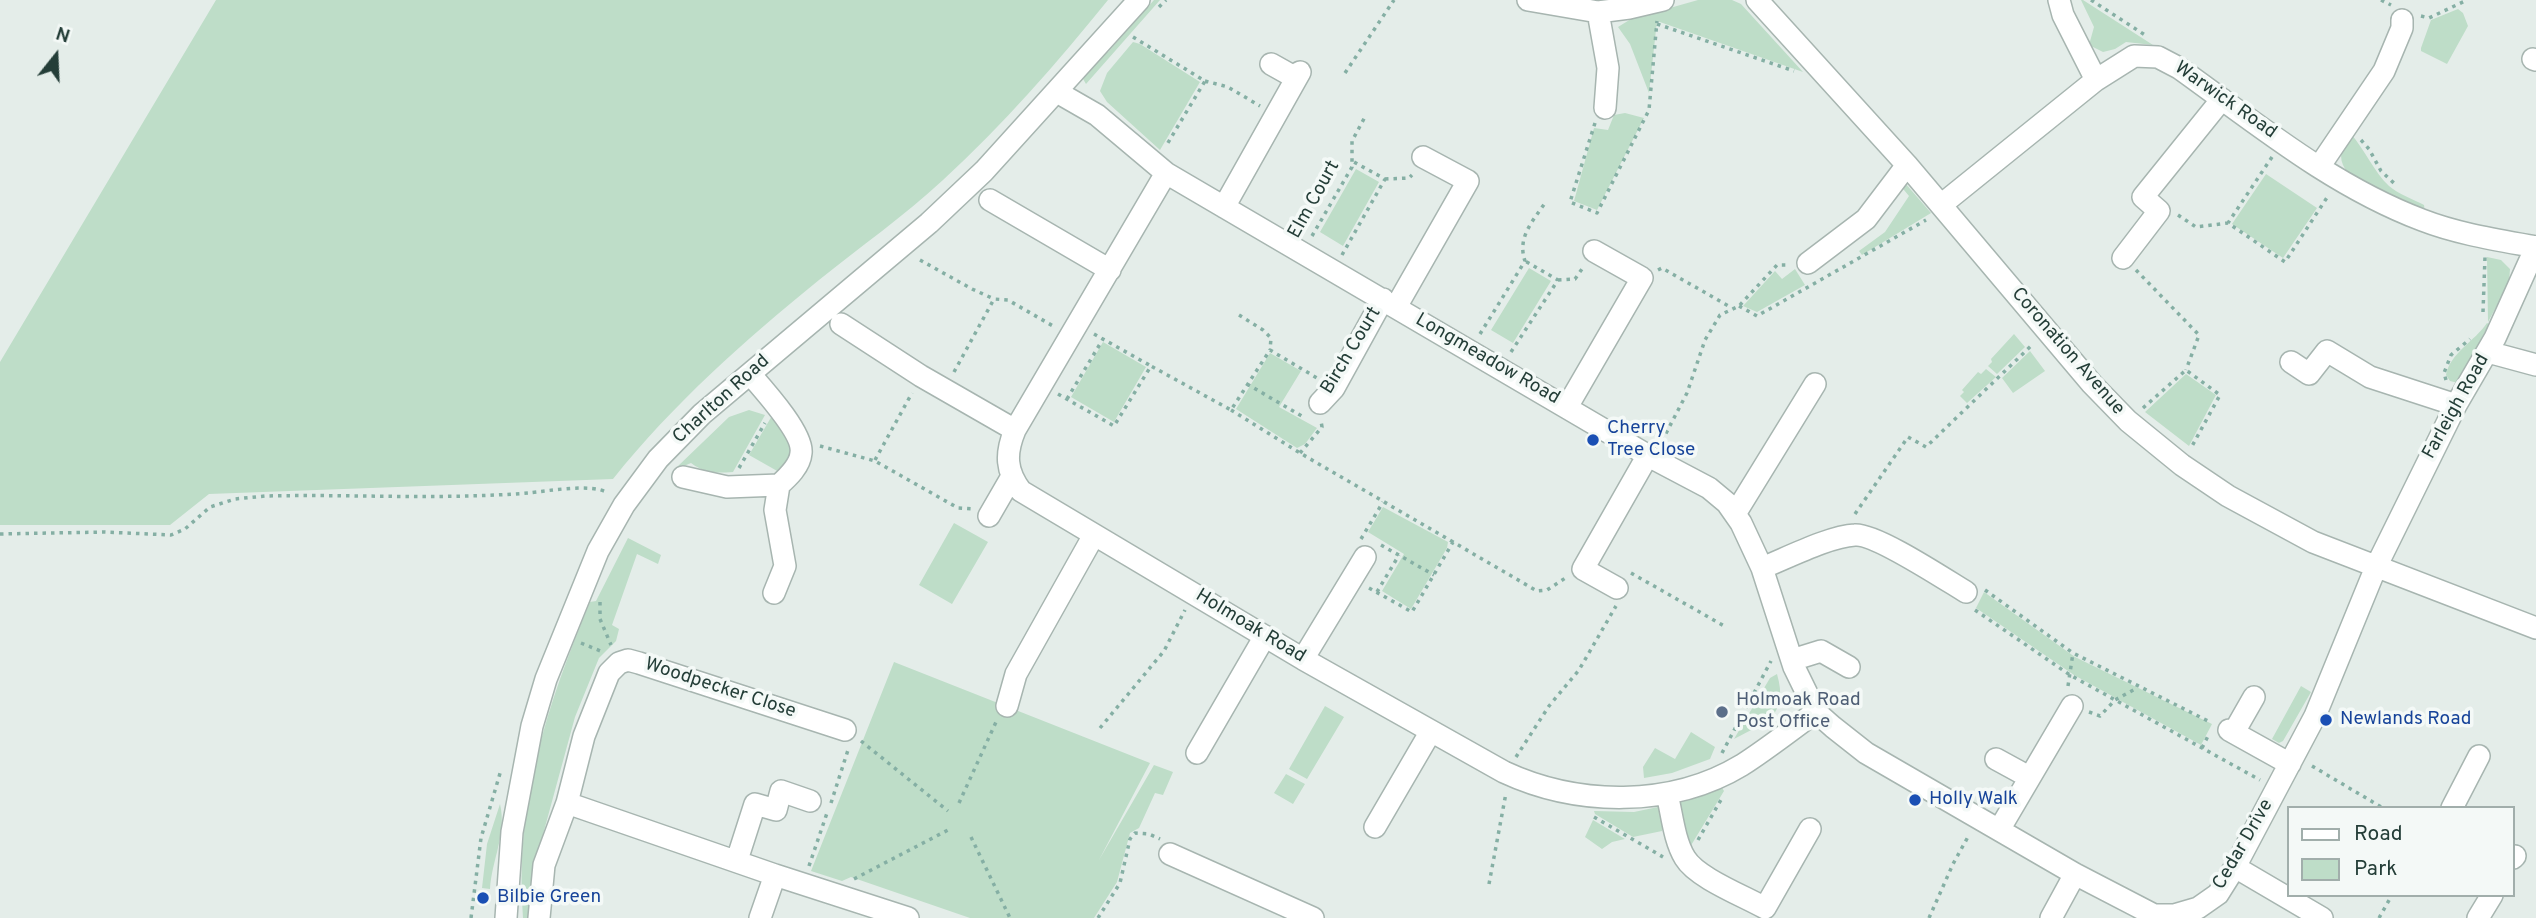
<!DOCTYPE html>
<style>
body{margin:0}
#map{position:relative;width:2536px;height:918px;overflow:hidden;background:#e4ede9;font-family:Overpass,sans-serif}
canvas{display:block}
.legend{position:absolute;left:2287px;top:806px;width:228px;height:91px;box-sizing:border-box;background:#f4f9f7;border:2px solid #a1aeab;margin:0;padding:9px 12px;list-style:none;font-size:21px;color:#243e38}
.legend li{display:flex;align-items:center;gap:14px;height:35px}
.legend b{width:35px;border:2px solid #a1aeab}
.north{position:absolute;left:21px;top:21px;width:70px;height:70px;-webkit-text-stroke:5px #f4f9f7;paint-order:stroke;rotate:18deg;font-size:19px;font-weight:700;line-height:28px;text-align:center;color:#243e38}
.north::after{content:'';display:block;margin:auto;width:24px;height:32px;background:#243e38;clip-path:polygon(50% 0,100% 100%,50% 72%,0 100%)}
</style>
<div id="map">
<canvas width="2536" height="918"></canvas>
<ul class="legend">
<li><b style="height:9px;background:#fff"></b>Road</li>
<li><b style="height:19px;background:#beddc8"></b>Park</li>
</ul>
<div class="north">N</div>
</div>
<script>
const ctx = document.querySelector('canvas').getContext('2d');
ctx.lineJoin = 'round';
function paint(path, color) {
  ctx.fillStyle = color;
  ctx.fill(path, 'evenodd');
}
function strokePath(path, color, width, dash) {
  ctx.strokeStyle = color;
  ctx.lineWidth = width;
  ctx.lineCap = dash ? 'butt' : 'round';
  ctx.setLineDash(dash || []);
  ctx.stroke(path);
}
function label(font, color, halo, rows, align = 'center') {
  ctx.font = font + ' Overpass,sans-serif';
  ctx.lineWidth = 7;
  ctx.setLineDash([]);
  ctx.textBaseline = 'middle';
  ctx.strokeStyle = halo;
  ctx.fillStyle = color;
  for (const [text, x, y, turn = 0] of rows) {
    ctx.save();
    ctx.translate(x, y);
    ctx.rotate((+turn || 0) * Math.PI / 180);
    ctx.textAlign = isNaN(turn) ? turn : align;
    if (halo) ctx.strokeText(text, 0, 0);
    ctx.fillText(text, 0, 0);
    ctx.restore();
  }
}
paint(new Path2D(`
 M216 0H1108C1057 63 1003 125 943 180 904 216 860 247 819 280 744 341 673 404 613 479L209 494 170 525H0V362Z
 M1154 0H1160L1086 84 1082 77 1102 54 1108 52Z
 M1698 0H1732L1741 4 1803 72 1657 21 1649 93 1630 44 1618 27 1631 19Z
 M2081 0H2083L2153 45 2126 42 2115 49 2103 52 2089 45 2094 27Z
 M2458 9 2463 13 2468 26 2447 64 2421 51V48L2431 20Z
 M1133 42 1140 44 1200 82 1160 150 1107 102 1100 91 1107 73Z
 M1625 113 1644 118 1597 210 1574 201 1594 128 1608 130 1614 115Z
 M2351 134C2365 150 2374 172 2389 186 2398 194 2413 199 2424 205L2425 212C2406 206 2350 183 2343 165 2338 153 2344 144 2351 134Z
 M1356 169 1379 182 1343 246 1320 232Z
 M2266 174 2317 208 2283 258 2232 224Z
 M1905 183 1931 213 1862 255 1859 251 1885 232 1909 196 1899 184Z
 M2487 257 2501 260 2510 269 2509 283 2488 322Z
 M1529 268 1551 281 1513 343 1491 330Z
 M1795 269 1805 285 1757 312 1743 306 1775 271 1782 279Z
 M2487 323 2489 324 2458 383 2450 381 2446 375C2450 353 2475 341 2487 323Z
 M2014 334 2025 347 1997 374 1988 366 1992 362 1991 359Z
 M1103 342 1146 367 1114 422 1071 397Z
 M2030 351 2045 371 2013 393 2002 378Z
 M1270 353 1301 371 1279 407 1317 428 1305 444 1297 448 1236 409Z
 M1986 369 1996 377 1967 403 1960 396 1964 392 1962 390 1978 372 1981 374Z
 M2186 374 2216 395 2189 446 2145 412Z
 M749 410 765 415 733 472C716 473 706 474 691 463L679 468 677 467 729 417Z
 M773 414 790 435 795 454 779 472 749 455Z
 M1383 507 1448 542 1447 548 1411 609 1382 591 1404 554 1368 532Z
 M954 523 988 542 952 604 919 585Z
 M628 538 661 555 658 564 637 554 612 625 619 629 616 641 599 658 575 717 533 871 529 918H523C514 804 547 705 590 602L596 601Z
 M1984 592 2075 657 2212 724 2201 745 2074 675 1976 608Z
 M894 662 1150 763 1099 860 1154 765 1173 772 1163 795 1155 793 1139 828 1130 833 1117 882 1094 918H970L851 877 842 881 811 871Z
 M1777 674C1789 716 1766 722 1734 739L1770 678Z
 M2301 686 2311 692 2283 741 2279 743 2272 739Z
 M1325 706 1344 717 1307 779 1289 769Z
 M1691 732 1715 747 1710 759 1672 773 1644 778 1643 767 1655 748 1675 759Z
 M1286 774 1305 784 1293 804 1274 793Z
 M1721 786 1724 791 1690 847 1684 839 1678 807 1680 802Z
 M500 804C507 834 492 859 490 889L482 888 487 844Z
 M1658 807 1664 813 1662 831 1633 837 1595 814 1594 811 1634 812Z
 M1593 820 1625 839 1612 842 1602 849 1585 837Z`), '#beddc8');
const minor = new Path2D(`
 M1528 0 1598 12 1629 8 1663 0
 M1757 0 1907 165 2092 384 2128 421 2182 465 2228 496 2313 542 2536 628
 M2059 0 2063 15 2096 80
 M1598 12 1608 68 1605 108
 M2533 59 2536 60
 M1271 64 1296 78
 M1057 92 1097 115 1166 173 1654 459 1709 488 1727 503 1741 523 1762 568 1794 667 1816 712 1833 727 1866 753 2075 874 2154 915H2174L2198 908 2218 894 2235 867 2315 716 2376 567 2456 405 2495 338 2536 247
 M2319 167 2384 71 2402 28V20
 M1166 173 1015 430C1005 454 1006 471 1021 491L1303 659 1504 772C1577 806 1671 808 1742 765 1767 749 1791 730 1816 712
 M990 200 1110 270
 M1941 205 2096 80 2134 56 2158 57 2179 68C2256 123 2332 186 2422 220 2458 234 2498 240 2536 247
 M1224 207 1300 72
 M2123 258 2159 211 2143 197 2222 99
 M1808 263 1866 219 1907 165
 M1396 307 1468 181 1423 157
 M841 324 921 376 1015 430
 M2488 352 2536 365
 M2291 362 2309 374 2327 351 2370 377 2456 405
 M1320 403 1334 388 1383 299
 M1567 407 1642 278 1594 251
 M683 477 727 487 779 485C788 477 800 466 801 453 804 434 763 389 750 374
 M1735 514 1815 384
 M989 516 1011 478
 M1762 568C1787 558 1830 536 1855 535 1875 533 1946 580 1966 592
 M1617 588 1583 569 1648 455
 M774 593 785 566 775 510 779 485
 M1303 659 1365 557
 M1792 660 1821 651 1849 667
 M1007 706 1016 674 1094 535
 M2229 730 2290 764
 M2234 732 2254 697
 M1197 753 1265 636
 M1996 759 2029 777
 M1667 794C1672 814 1674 840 1685 858 1697 878 1744 896 1765 908L1810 829
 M567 803 775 875
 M2452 808 2479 756
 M1375 827 1431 731
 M1999 830 2072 706
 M1170 854 1313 918
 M2513 858 2515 856
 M737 860 755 804 776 810 781 791 810 801
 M2235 867 2322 918
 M506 918 512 832 532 726 546 679 598 551 624 505 658 459 702 414 929 223 984 171 1139 0
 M539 918 544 865 567 803 584 736 609 673 619 663 628 660 639 663 845 730
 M760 918 775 875 908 918
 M2051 918 2075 874
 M2478 918 2492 895`);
strokePath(minor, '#a7b5b0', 24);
strokePath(new Path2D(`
 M2091 0 2145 35
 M2381 0 2391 5
 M1159 7 1166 0
 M2421 16 2429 18 2467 0
 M1657 24 1794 71
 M1133 37 1205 81 1166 146
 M1345 73 1394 0
 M1205 81 1228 87 1260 106
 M1595 123 1570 202 1597 213 1649 110 1657 21
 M2361 140 2369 149 2381 171 2397 186
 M2272 157 2228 223 2285 262 2328 196
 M1385 179 1409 178 1412 175
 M2178 215 2196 227 2228 223
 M1312 236 1352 167V141L1366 115
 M1342 255 1385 179 1352 161
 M920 260 972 289 994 299
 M1658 270 1662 268 1732 308
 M2136 270 2199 335 2186 370
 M1558 280 1575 279 1584 266
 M1739 306 1757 316 1926 220
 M2483 312 2485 257
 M1239 315 1263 330 1271 338 1270 350
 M1094 334 1151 366
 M1480 334 1525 261C1517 238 1532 222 1545 203
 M1511 352 1558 280 1525 261
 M954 372 994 299 1008 300 1053 326
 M2446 380 2444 373 2451 355 2470 339
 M1247 384 1305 418
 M1058 394 1114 426 1151 366 1231 410 1270 350 1317 378
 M1067 399 1103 339
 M2143 408 2186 370 2220 395 2191 448
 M1231 410 1300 453 1453 542
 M1662 441 1687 393 1705 340 1720 315 1739 306 1777 265H1788
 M820 446 875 461 958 508 973 509
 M1300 453 1322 427 1321 421
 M875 460 912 393
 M739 468 765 423
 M1855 514 1908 437 1926 447 2032 345
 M0 534 105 532 171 535 185 529 210 507 235 499 265 496C353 494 440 500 528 493 547 491 593 483 608 493
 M1361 539 1383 502
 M1381 545 1434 575
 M1631 573 1726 627
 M1369 588 1412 612 1453 542 1537 591 1547 590 1567 577
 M1985 590 2073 653 2210 722
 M1377 592 1399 555
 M600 602V619L611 645
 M1975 610 2070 675 2260 780
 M581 643 603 652
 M2068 686 2073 653
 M2089 712 2100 716 2115 700 2137 688
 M1100 728 1164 651 1185 610
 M861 741 948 811
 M2202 748 2209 734
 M1722 753 1771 661
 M1516 757 1549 706 1579 670 1616 606
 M2312 766 2383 808
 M831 803 848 750
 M959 803 996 722
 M1594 817 1663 857
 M971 837 1010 918
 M1698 840 1722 798
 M809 866 827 813
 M854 879 948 830
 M1489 884 1506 793
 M471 918 481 838 501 770
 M1098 918 1120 883 1130 839 1135 833 1149 834 1160 839
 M1929 918 1953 864 1969 835
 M2379 918 2392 895`), '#85afa4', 3.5, [3.5, 5]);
strokePath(minor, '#fff', 21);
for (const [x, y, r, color] of [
 [1593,440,7,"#1a4fb4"],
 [1722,712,7,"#5c6f8a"],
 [2326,720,7,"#1a4fb4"],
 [1915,800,7,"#1a4fb4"],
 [483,898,7,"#1a4fb4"]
]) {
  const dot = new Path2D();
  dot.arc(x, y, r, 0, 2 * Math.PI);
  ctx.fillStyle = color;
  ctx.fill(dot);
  strokePath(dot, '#f4f9f7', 2.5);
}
label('19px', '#243e38', '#f4f9f7', [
 ["Warwick Road",2225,101,35],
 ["Elm Court",1315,200,-61],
 ["Birch Court",1352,351,-59],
 ["Coronation Avenue",2067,352,49],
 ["Longmeadow Road",1487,360,30],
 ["Charlton Road",722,400,-42],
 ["Farleigh Road",2457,407,-61],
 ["Holmoak Road",1250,627,31],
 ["Woodpecker Close",720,689,18],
 ["Cedar Drive",2244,845,-60]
]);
label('19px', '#164399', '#f4f9f7', [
 ["Cherry",1607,429],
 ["Tree Close",1607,451],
 ["Newlands Road",2340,720],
 ["Holly Walk",1929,800],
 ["Bilbie Green",497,898]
], 'left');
label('19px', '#4e5e75', '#f4f9f7', [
 ["Holmoak Road",1736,701],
 ["Post Office",1736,723]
], 'left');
</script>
